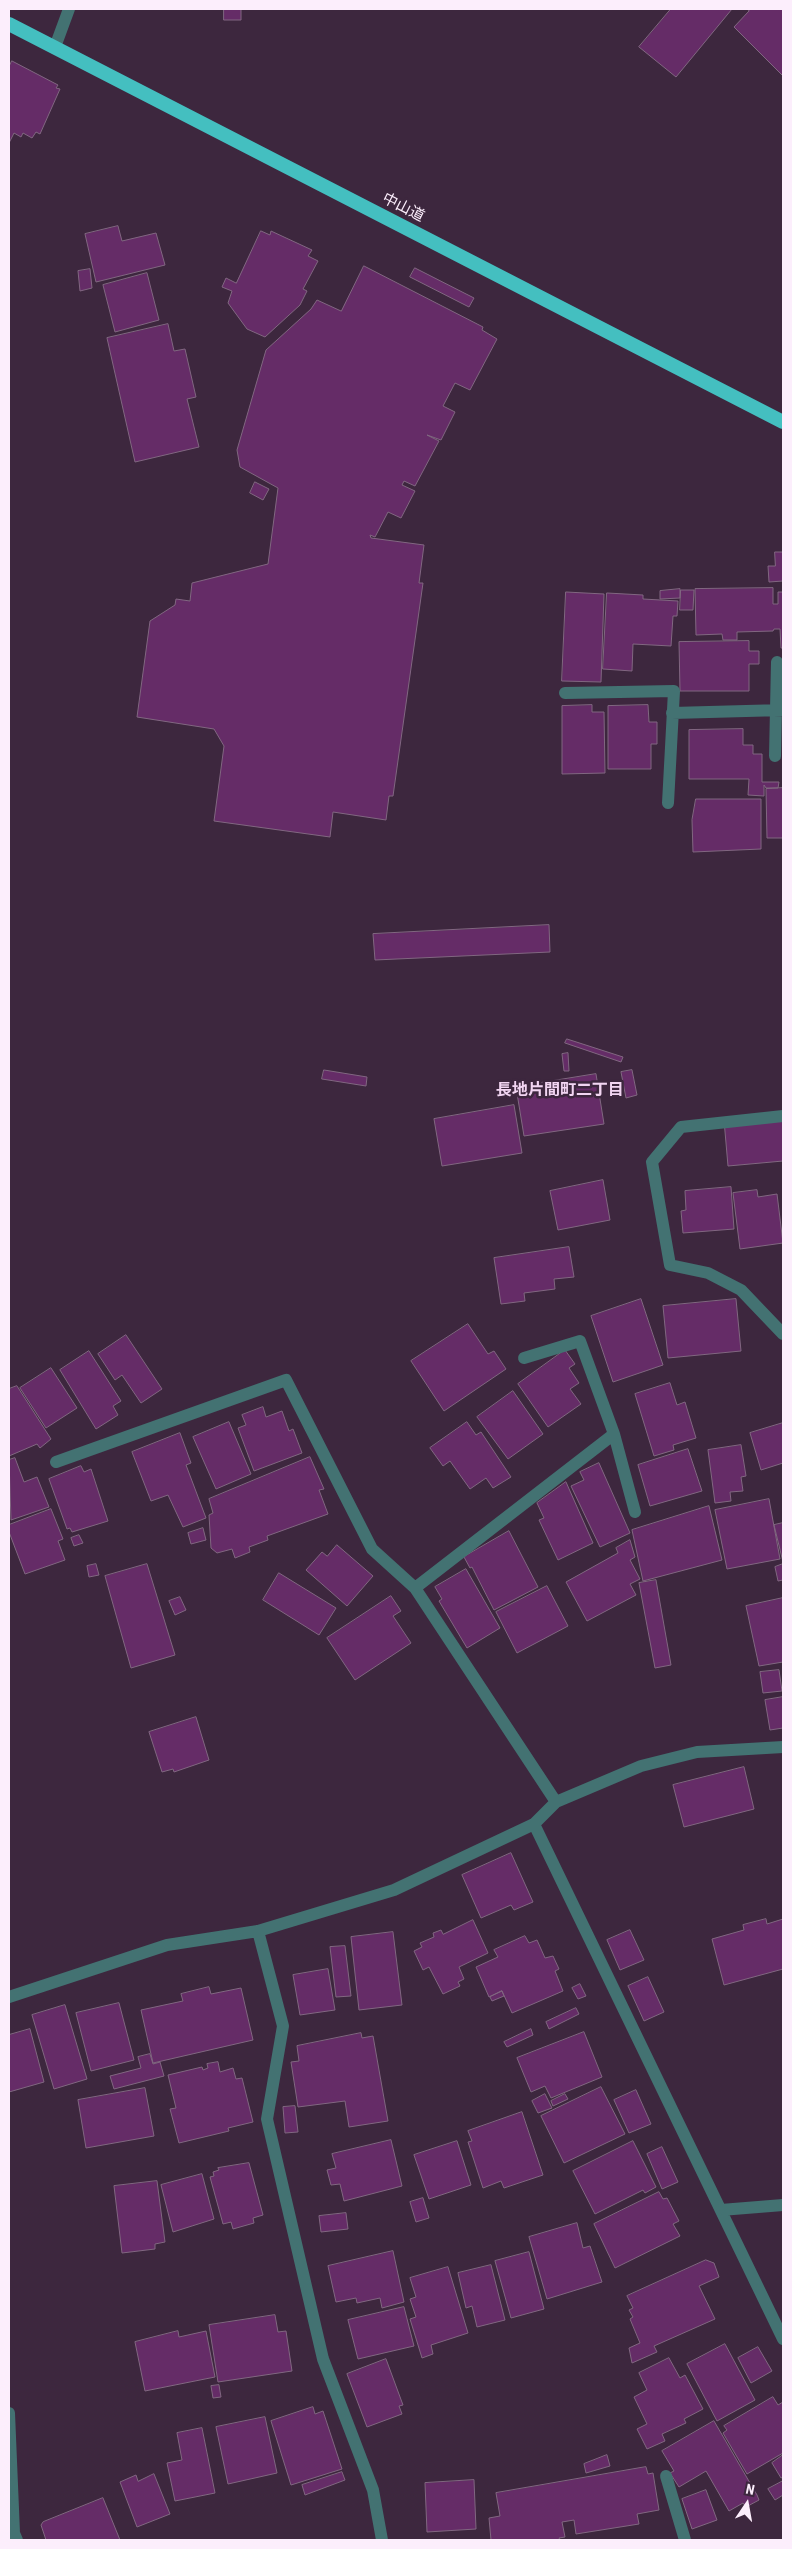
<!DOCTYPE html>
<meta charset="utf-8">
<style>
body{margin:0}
#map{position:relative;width:792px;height:2549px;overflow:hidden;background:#3d273e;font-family:"Roboto Condensed",sans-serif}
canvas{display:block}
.frame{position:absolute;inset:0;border:10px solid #fceefc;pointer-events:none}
.north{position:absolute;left:722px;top:2479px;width:50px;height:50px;-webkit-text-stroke:4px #3d273e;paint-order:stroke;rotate:12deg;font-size:14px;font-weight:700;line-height:20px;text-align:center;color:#fceefc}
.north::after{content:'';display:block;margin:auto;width:18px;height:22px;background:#fceefc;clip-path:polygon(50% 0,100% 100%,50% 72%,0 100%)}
</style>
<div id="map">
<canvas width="792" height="2549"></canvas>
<div class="frame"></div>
<div class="north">N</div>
</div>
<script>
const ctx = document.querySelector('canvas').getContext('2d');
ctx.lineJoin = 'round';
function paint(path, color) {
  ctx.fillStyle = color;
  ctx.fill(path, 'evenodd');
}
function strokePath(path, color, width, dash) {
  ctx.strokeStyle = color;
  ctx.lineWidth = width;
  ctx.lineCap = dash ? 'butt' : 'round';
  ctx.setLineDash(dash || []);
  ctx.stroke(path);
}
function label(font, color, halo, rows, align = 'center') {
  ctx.font = font + ' "Roboto Condensed","Noto Sans JP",sans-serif';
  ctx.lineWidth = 5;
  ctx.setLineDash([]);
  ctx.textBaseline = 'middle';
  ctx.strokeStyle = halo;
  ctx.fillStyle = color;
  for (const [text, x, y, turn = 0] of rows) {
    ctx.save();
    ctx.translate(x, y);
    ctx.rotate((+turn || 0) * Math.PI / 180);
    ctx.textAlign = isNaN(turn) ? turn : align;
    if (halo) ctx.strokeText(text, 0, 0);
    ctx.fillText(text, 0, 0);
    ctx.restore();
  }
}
const building = new Path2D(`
 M224 9H241V20H224Z
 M671 9H732L676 77 639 47Z
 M747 9H783V76L734 27 749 11Z
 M12 61 58 85 56 88 60 89 40 134 36 132 32 138 23 133 21 137 14 133 9 143V67Z
 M118 226 122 241 156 233 165 265 96 282 85 234Z
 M261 231 270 235 271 231 312 250 308 256 318 261 303 289 307 291 300 305 265 337 247 329 228 303 232 291 222 287 226 278 236 283Z
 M364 266 483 327 482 330 497 339 470 390 455 383 443 406 455 412 441 440 427 435 439 441 415 486 404 481 402 485 415 491 401 518 388 512 375 537 370 535 371 538 424 545 419 583H423L393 796H389L386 820 333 812 330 837 214 821 224 746 214 729 137 717 150 621 175 605 176 599 190 601 192 583 268 564 278 488 240 467 237 450 266 350 311 309 317 300 341 311Z
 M415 268 474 298 469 307 410 277Z
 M90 269 92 288 80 291 78 271Z
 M147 273 159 320 115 332 103 285Z
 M168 324 174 351 185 349 196 397 187 399 199 447 135 462 107 338Z
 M255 482 269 489 263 500 250 493Z
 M775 552H783V581L769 582 768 566H775Z
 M773 588V604H778V592H783V648H781L780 629H774L773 631 737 632V640H723L722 634 696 635 695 589Z
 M680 589V598L660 599V591Z
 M681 590H694L693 610H680Z
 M566 592 604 594 601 682 562 681Z
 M607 593 643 595V599L678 601 677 616H673L671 646 633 644 632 671 603 669Z
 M749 641V651H759V664H749V691H680L679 642Z
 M592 705V712H604L605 773 562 774V706Z
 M648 705 649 722H657V744H651V769H608V706Z
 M743 729V745H753V754H762V782H779L778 788H766L764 785V796L748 795 749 779H689V730Z
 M783 788V838H767L766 789Z
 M696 799H761V849L693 852 692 820Z
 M549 925 550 952 375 960 373 934Z
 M567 1039 623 1057 621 1062 565 1043Z
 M568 1053 569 1071H564L562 1054Z
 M324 1070 367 1077 366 1086 322 1079Z
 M632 1070 637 1095 626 1098 621 1072Z
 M596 1074 604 1124 524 1136 516 1087Z
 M514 1105 522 1153 442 1166 434 1119Z
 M783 1115V1161L728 1166 724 1120Z
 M603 1180 610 1220 558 1230 550 1191Z
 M731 1187 734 1229 683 1233 681 1211 686 1210 685 1191Z
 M757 1190 758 1197 777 1194 783 1243 740 1249 733 1193Z
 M569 1247 574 1277 554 1279 555 1289 524 1293 525 1301 501 1304 494 1258Z
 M641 1299 663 1365 613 1382 591 1316Z
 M736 1299 741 1351 668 1358 663 1306Z
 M468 1324 488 1354 494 1351 506 1369 444 1411 411 1361Z
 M126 1335 162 1389 141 1403 122 1375 115 1380 98 1354Z
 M565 1350 575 1364 569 1368 579 1383 570 1389 581 1404 548 1427 518 1384Z
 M89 1351 121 1401 113 1406 118 1415 96 1429 60 1370Z
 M51 1368 77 1408 46 1428 20 1388Z
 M670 1383 677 1405 685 1402 696 1438 673 1445 674 1450 654 1456 635 1394Z
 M17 1386 51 1439 40 1448 37 1444 9 1456V1389Z
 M513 1391 543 1434 508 1459 477 1417Z
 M263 1407 266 1417 282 1411 289 1431 293 1429 302 1453 254 1471 238 1428 246 1425 242 1415Z
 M229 1422 251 1474 216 1489 193 1437Z
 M467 1422 476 1435 481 1432 511 1477 493 1488 486 1478 470 1489 450 1461 443 1466 430 1448Z
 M783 1423V1463L761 1470 750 1433Z
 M180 1433 191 1463 186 1465 206 1518 183 1527 168 1495 151 1501 132 1452Z
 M741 1445 746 1476 741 1477 743 1491 730 1492 731 1501 715 1503 708 1450Z
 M688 1449 702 1491 650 1506 638 1465Z
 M310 1457 324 1489 319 1490 328 1514 267 1536 268 1540 249 1547 250 1552 235 1558 232 1549 217 1553 211 1548 209 1515 213 1513 209 1499Z
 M15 1458 24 1482 37 1477 49 1507 11 1520 9 1460Z
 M599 1463 630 1533 600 1547 571 1486 584 1480 580 1472Z
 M81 1466 84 1472 91 1469 108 1521 72 1532 70 1528 67 1529 49 1479Z
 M566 1482 593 1543 558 1560 539 1520 544 1518 537 1503Z
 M769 1499 780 1559 727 1569 715 1510Z
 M709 1506 722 1560 643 1581 632 1530Z
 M51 1509 63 1539 58 1541 65 1560 25 1574 9 1532V1525Z
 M783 1523V1562L774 1525Z
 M203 1528 206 1540 191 1544 188 1533Z
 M509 1531 538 1587 494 1610 472 1567 470 1568 464 1557Z
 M79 1535 83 1543 74 1546 71 1538Z
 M630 1540 635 1557 630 1560 640 1579 630 1584 636 1595 587 1621 566 1582 618 1553 616 1548Z
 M337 1545 373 1576 347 1606 306 1570 322 1552 327 1556Z
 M96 1564 99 1575 89 1577 87 1566Z
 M147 1564 175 1655 131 1668 105 1576Z
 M783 1564V1580L778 1581 775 1567Z
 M466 1569 500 1628 467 1648 439 1601 442 1599 435 1587Z
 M279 1573 336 1608 319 1635 263 1600Z
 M656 1580 671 1665 655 1668 639 1583Z
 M547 1586 568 1626 517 1653 496 1612Z
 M391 1596 401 1611 393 1616 411 1643 355 1680 327 1638Z
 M180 1597 186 1610 175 1615 169 1601Z
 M783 1598V1662L759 1666 746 1606Z
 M779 1670 782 1691 763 1693 760 1672Z
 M783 1697V1728L770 1730 765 1700Z
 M196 1717 209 1760 174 1772 173 1769 162 1772 149 1732Z
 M744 1767 754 1809 684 1827 673 1785Z
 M511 1853 533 1902 514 1910 511 1905 481 1918 462 1875Z
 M766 1919 767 1924 783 1919V1969L724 1985 712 1939 744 1930 743 1925Z
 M473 1920 488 1953 459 1967 464 1979 458 1982 460 1986 443 1994 429 1967 423 1970 414 1951 422 1947 420 1943 434 1937 433 1933 441 1930 443 1934Z
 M630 1930 644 1960 620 1970 607 1940Z
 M393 1932 402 2005 359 2010 351 1937Z
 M525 1936 529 1943 537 1940 545 1958 553 1956 559 1969 555 1971 563 1991 512 2013 502 1991 489 1997 476 1967 498 1957 494 1950Z
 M345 1946 351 1996 336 1997 330 1947Z
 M328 1969 335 2010 300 2015 293 1975Z
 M648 1977 664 2012 644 2021 628 1986Z
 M580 1984 586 1996 578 1999 572 1988Z
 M209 1987 211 1994 241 1988 253 2040 153 2063 141 2010 183 2001 181 1994Z
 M502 1991 504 1996 492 2001 490 1997Z
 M119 2003 134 2060 91 2071 76 2013Z
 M65 2005 87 2079 54 2089 32 2015Z
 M576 2008 579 2014 549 2029 546 2022Z
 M30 2029 44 2082 9 2092V2035Z
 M531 2029 533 2035 507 2047 504 2042Z
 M584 2032 602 2077 551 2098 545 2086 531 2092 517 2058Z
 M361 2033 362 2038 373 2036 388 2121 349 2127 345 2101 298 2107 291 2062 299 2061 297 2046Z
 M150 2054 153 2064 160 2062 164 2076 114 2089 110 2076 141 2068 138 2057Z
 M218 2062 220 2072 233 2068 236 2079 242 2078 253 2122 228 2128 229 2131 179 2143 170 2109 176 2108 168 2075 202 2067 203 2070 208 2068 207 2064Z
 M601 2087 625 2134 564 2163 541 2116Z
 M145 2088 154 2136 86 2148 78 2100Z
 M636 2090 651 2124 629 2133 614 2100Z
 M545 2094 552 2108 538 2113 532 2101Z
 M565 2094 568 2099 553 2106 551 2101Z
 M295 2106 298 2132 285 2133 283 2107Z
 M522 2112 543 2175 504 2188 501 2181 483 2188 468 2142 472 2141 468 2131Z
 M391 2140 402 2186 344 2201 340 2184 331 2185 327 2170 336 2168 332 2154Z
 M457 2141 471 2185 429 2199 414 2155Z
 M633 2141 656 2187 645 2193 643 2190 595 2214 573 2171Z
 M662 2147 678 2182 662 2189 647 2154Z
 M249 2163 263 2215 253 2218 254 2223 233 2229 231 2222 223 2224 210 2177 214 2176 213 2172 219 2170 218 2168Z
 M202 2174 214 2219 173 2232 161 2185Z
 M157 2181 165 2242 155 2244V2249L122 2253 114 2186Z
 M659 2192 663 2199 667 2198 679 2221 673 2224 680 2236 615 2268 594 2224Z
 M423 2198 429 2218 416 2222 410 2202Z
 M346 2213 348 2229 321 2232 319 2216Z
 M577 2223 583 2248 590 2246 602 2282 547 2299 529 2237Z
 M393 2251 404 2302 382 2308 380 2298 357 2303 356 2298 336 2302 328 2266Z
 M529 2252 544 2309 511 2318 495 2261Z
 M706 2260 714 2263 719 2277 699 2286 715 2319 654 2346 657 2352 632 2363 629 2348 640 2343 630 2319 633 2317 629 2310 633 2308 627 2296Z
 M491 2265 505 2320 477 2327 472 2306 466 2308 458 2273Z
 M448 2267 468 2333 431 2345 433 2354 422 2358 410 2319 416 2317 410 2299 416 2297 410 2278Z
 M404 2307 414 2346 358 2359 348 2320Z
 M275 2315 278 2332 286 2331 292 2371 218 2382 209 2325Z
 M178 2331 179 2337 206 2331 215 2377 145 2391 135 2342Z
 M725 2344 755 2400 717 2421 687 2364Z
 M758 2347 772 2371 751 2383 738 2358Z
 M669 2358 680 2378 685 2375 703 2409 684 2419 686 2423 662 2434 665 2441 647 2449 637 2429 647 2424 634 2397 647 2390 639 2373Z
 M386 2359 403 2405 399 2406 402 2414 367 2427 347 2374Z
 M219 2385 221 2397 213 2398 211 2386Z
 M773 2397 778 2405 783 2402V2453L747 2474 723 2433 727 2430 724 2426Z
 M313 2407 315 2414 323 2411 342 2469 291 2485 271 2421Z
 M265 2417 277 2473 228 2484 216 2427Z
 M714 2421 757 2495 759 2500 746 2507 743 2503 729 2511 706 2471 679 2487 670 2473 674 2471 662 2451Z
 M202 2428 215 2493 175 2501 167 2463 182 2460 177 2433Z
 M607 2455 610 2466 586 2473 584 2464Z
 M783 2455V2477L781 2478 772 2463Z
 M646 2467 648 2474 653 2473 659 2510 637 2514 639 2524 576 2534 574 2520 562 2522 565 2537 559 2538 560 2540H491L489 2518 500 2516 496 2493Z
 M342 2472 345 2480 305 2495 302 2485Z
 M154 2474 170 2514 137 2527 120 2482 136 2475 138 2481Z
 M474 2480 476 2529 427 2532 425 2483Z
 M783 2481V2495L775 2500 768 2489Z
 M706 2490 717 2520 692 2529 682 2499Z
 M103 2498 120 2540H46L41 2525 43 2522Z`);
paint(building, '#652c67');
strokePath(building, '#816781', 1);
strokePath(new Path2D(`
 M55 47 69 9
 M565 693 674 691 668 803
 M672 713 783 710
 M775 756 777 662
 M783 1116 681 1127 652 1162 670 1265 708 1273 741 1290 783 1334
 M614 1434 635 1512
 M56 1462 286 1380 372 1549 415 1588 556 1802
 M415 1588 614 1434 580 1341 524 1358
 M534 1824 783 2339
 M258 1931 283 2026 267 2119 323 2359 373 2490 382 2540
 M9 1997 167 1945 258 1931 394 1890 534 1824 556 1802 641 1766 697 1752 783 1747
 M721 2210 783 2205
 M9 2413 14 2533 17 2540
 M666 2476 685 2540`), '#437272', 12);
strokePath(new Path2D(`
 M9 24 783 422`), '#44bfc0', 14);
label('15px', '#fceefc', '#3d273e', [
 ["中山道",403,208,27]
]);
label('bold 16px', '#f2d5f2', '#3d273e', [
 ["長地片間町二丁目",560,1091]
]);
</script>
